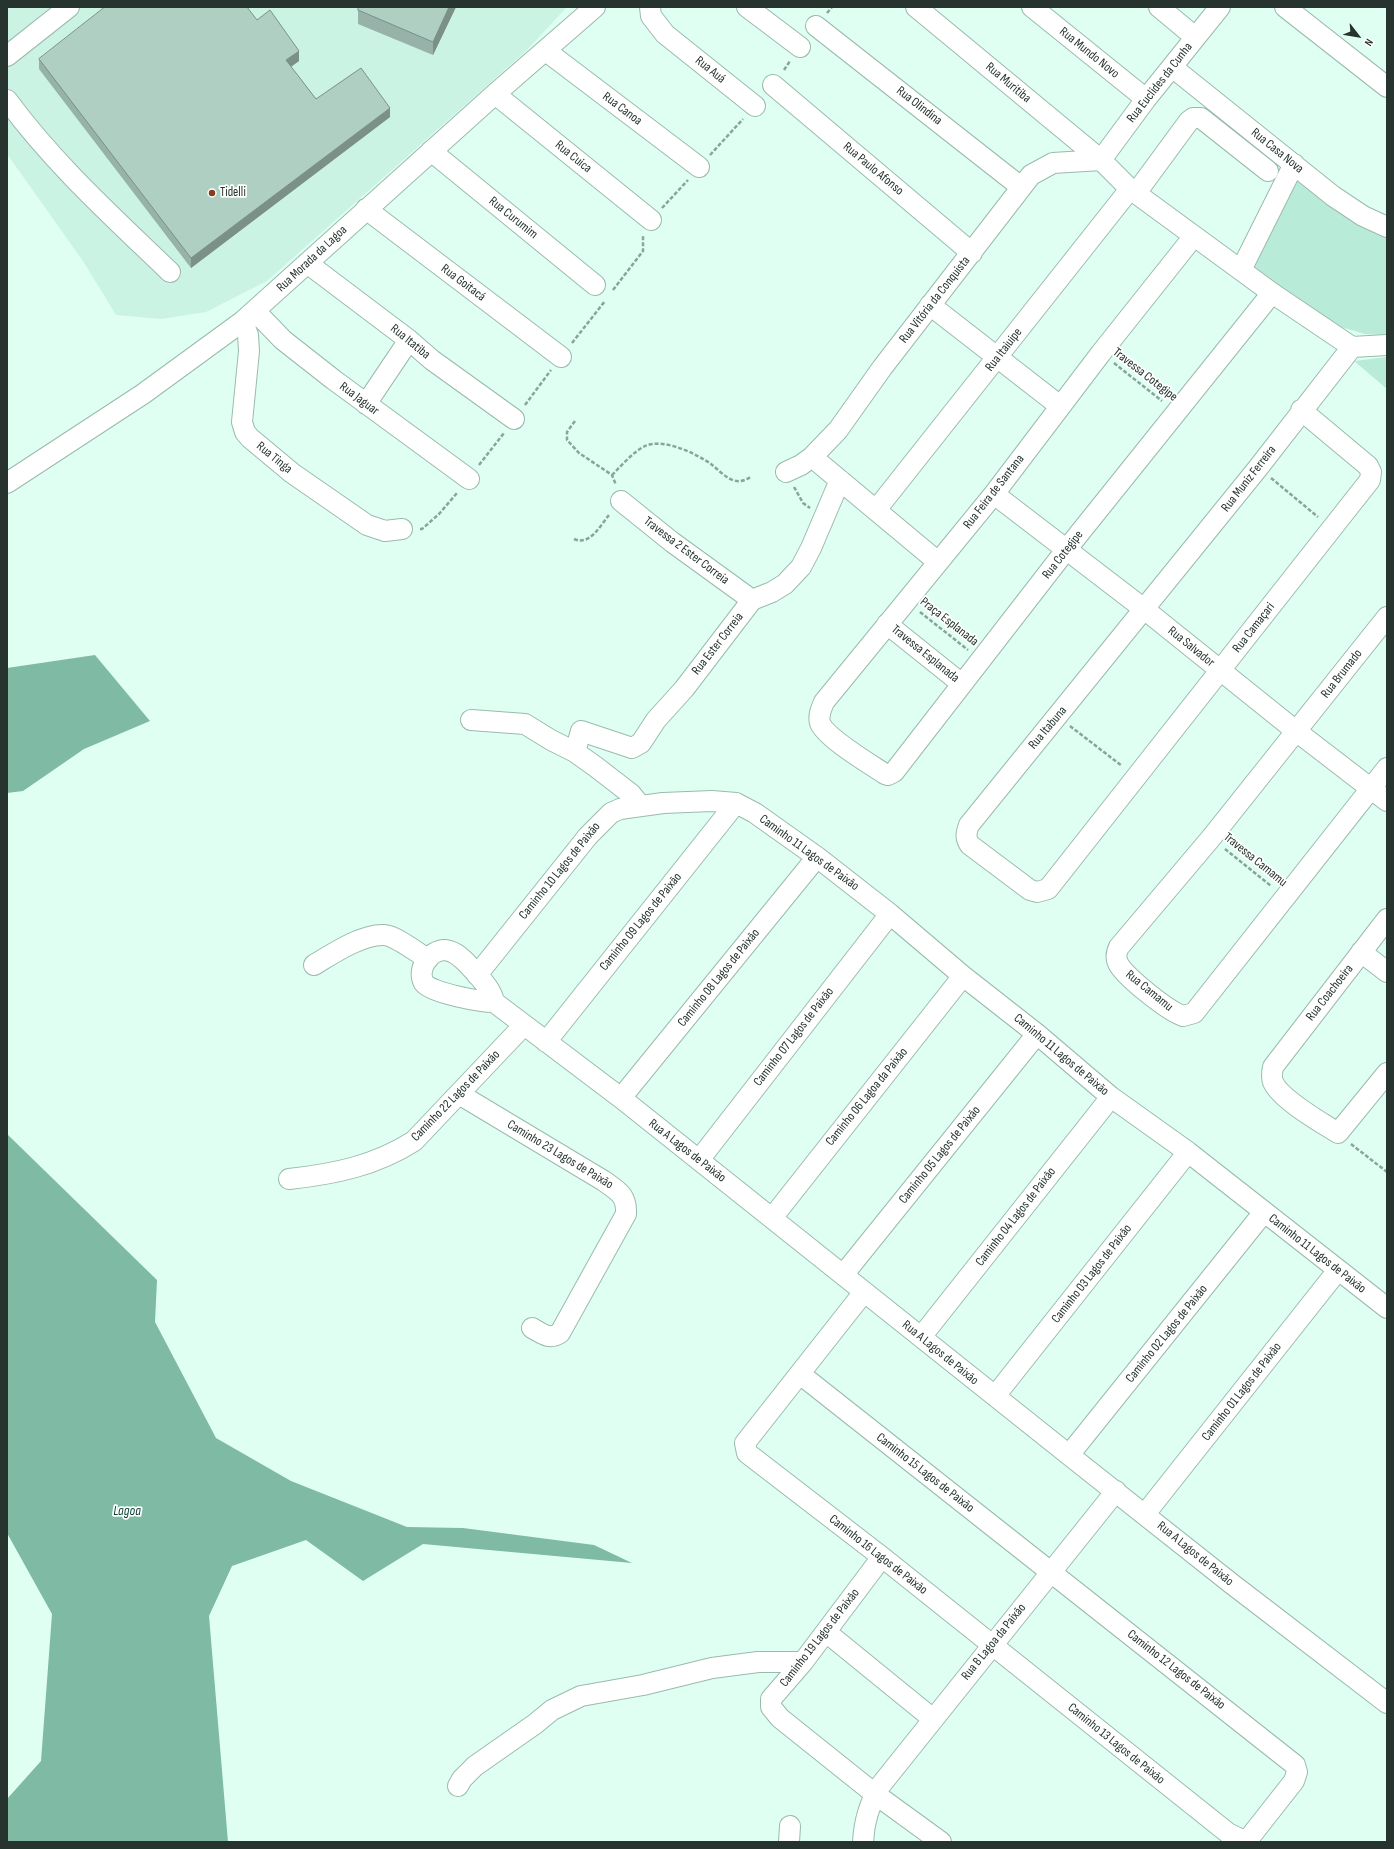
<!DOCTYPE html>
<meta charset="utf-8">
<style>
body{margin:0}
#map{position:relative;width:1394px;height:1849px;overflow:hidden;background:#defff2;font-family:"Sofia Sans Condensed",sans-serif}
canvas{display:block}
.frame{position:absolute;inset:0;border:8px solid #26332e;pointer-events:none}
.north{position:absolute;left:1338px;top:16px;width:40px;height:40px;-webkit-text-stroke:3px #fff;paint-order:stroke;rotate:121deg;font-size:11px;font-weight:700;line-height:16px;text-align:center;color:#26332e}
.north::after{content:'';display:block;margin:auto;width:14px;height:18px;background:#26332e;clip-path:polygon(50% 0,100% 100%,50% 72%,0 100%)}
</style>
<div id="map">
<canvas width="1394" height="1849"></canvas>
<div class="frame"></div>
<div class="north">N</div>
</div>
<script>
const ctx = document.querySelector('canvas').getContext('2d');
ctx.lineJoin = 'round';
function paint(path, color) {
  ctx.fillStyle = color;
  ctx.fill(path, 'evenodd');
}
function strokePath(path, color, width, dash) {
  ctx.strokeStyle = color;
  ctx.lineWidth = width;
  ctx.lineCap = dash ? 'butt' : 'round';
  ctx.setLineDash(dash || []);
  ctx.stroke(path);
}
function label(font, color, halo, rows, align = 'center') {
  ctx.font = font + ' "Sofia Sans Condensed",sans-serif';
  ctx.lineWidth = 3.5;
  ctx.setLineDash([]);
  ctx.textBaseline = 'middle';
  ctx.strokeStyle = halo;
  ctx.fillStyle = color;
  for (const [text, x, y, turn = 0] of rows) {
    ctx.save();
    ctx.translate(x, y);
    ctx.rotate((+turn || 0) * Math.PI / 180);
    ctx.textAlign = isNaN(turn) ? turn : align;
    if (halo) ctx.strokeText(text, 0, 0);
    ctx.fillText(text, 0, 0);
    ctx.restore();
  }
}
paint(new Path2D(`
 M7 7H567L527 50 267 281 206 312 161 319 116 315 83 261 7 154Z`), '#cbf3e4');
paint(new Path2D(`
 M1295 178 1387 231V335L1365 334 1341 327 1251 267Z
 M1387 357V389L1354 361Z`), '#b8ecd9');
paint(new Path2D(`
 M95 655 150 721 84 749 23 791 7 793V668Z
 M7 1134 157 1280 155 1322 216 1438 291 1481 407 1527 463 1528 594 1545 632 1563 423 1544 363 1581 306 1540 232 1566 209 1616 228 1842H7V1799L41 1761 52 1614 7 1533Z`), '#7fbaa5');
const minor = new Path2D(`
 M650 7 651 16 665 34 755 106
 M747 7 800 47
 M916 7 1101 160 1130 189 1272 293 1352 347 1387 345
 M1032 7 1146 99
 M1159 7 1195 37
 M1285 7 1387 87
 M816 26 1021 187
 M546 51 699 167
 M7 56 69 7
 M1172 67 1333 196 1363 216 1387 227
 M773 85 972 253
 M495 94 651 220
 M7 100C54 164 114 218 170 272
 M431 151 595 285
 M1101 160 1146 99 1220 7
 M1136 193 1189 121 1193 118H1201L1268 171
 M366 209 561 357
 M1194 236 1101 353 994 494 824 702C821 709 818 716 820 723 826 738 870 764 885 774L888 775 894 772 1066 550 1272 293
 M307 263 409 340 432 360 514 419
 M1241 270 1294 164
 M930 305 1060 406
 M255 311 283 340 334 380 469 479
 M243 321 248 335 249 351 242 422 245 432 250 438 292 473 367 525 385 531 402 529
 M366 404 409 340
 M1301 410 1368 466 1371 472 1370 480 1048 889 1037 892 1030 890 970 845C965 838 966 833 969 825L1258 468 1352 347
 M812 457 938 562
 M786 472 801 465 812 457 838 430 882 368 1031 175 1053 163 1101 160
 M7 483 143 394 243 321 495 94 595 7
 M994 494 1144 609 1296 731 1387 801
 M621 501 672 542 752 600
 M876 510 1130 189
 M1387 617 1211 838 1119 947C1116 953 1115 958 1119 965 1127 978 1168 1011 1183 1016L1194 1013 1387 768
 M887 624 962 684
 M471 720 525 724 551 740 575 752 596 767 631 794 640 805
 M575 752 581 731 632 748 641 743 656 720 684 689 752 600 772 592 785 584 801 567 811 548 840 480
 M1387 919 1273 1067C1272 1072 1271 1077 1273 1082 1280 1099 1322 1123 1338 1133L1387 1073
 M1361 952 1387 972
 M314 965C332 954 362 934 384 935 397 936 417 953 428 959
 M477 975 588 836 611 813 620 809 663 803 712 801 736 803 755 813 817 857 890 914 963 976 1037 1034 1111 1097 1188 1152 1387 1308
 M494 1002C481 1002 431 993 424 983 416 969 430 950 445 950 457 951 467 963 474 971 482 980 492 990 494 1002L621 1098 1069 1455 1232 1584 1387 1703
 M546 1042 736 803
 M459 1094 604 1181C618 1191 627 1195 626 1214L560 1333C549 1340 543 1334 532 1328
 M621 1098 817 857
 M699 1160 890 914
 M289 1179C334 1174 375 1166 414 1141L524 1025
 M772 1218 963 976
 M843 1275 1037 1034
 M921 1337 1111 1097
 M800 1374 1295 1765 1297 1772 1294 1781 1250 1837 1242 1840 1228 1833 882 1557 747 1453 745 1443 749 1438 864 1292
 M995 1396 1188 1152
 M1069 1455 1264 1212
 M1145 1514 1338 1270
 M882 1557 803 1662 771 1699V1707L780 1718 875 1794 941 1842
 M826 1632 933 1719
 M458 1786 462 1779 475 1766 535 1724 552 1710 581 1696 643 1685 712 1668 758 1662H803
 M789 1842 790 1826
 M863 1842C864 1822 869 1804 880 1786L1116 1491`);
strokePath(minor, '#9bbaae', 22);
strokePath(new Path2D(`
 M827 13 832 7
 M784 70 790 61
 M710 155 743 119
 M662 208 688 180
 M613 290 643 251V236
 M572 343 605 301
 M1114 363 1162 401
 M525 405 551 370
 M575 421 567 432V440L579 453 612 475 616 485
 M479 465 504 433
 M612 475C622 465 633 452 645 446 664 438 695 453 711 464 719 470 727 480 737 481 742 482 747 479 751 477
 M1271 478 1318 517
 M794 487 803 503 810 508
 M420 529H422L439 514 457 493
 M574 539C590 546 600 526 609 515
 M920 612 968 650
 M1070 726 1122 766
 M1225 849 1271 886
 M1351 1144 1387 1172`), '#8ba39a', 2.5, [4, 2]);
strokePath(minor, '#fff', 20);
paint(new Path2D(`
 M359 7H456L433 55 358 24V10Z
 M257 20 299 61 291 67 316 99 390 117 191 268 39 69V59Z`), '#97b2a8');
paint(new Path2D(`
 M449 7H456L433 55V42Z
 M299 51V61L286 70V60Z
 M390 108V117L191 268V258Z`), '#7b9188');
const building = new Path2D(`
 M105 7H247L257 20 270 10 299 51 286 60 316 99 361 68 390 108 191 258 39 59Z
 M359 7H449L433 42 358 10Z`);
paint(building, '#b0cfc3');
strokePath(building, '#7b9188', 1);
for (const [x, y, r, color] of [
 [212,193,4,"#863f1e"]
]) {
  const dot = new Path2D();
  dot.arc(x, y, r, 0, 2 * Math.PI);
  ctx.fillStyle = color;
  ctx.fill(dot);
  strokePath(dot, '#fff', 1.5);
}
label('13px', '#26332e', '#fff', [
 ["Rua Mundo Novo",1089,53,39],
 ["Rua Auá",710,70,39],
 ["Rua Muritiba",1008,83,40],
 ["Rua Euclides da Cunha",1160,83,-52],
 ["Rua Olindina",919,106,38],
 ["Rua Canoa",622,109,37],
 ["Rua Casa Nova",1277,151,39],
 ["Rua Cuica",573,157,39],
 ["Rua Paulo Afonso",873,169,40],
 ["Rua Curumim",513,218,39],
 ["Rua Morada da Lagoa",312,259,-43],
 ["Rua Goitacá",463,283,37],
 ["Rua Vitória da Conquista",935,300,-52],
 ["Rua Itatiba",410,342,39],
 ["Rua Itaiuipe",1004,350,-52],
 ["Travessa Cotegipe",1145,375,38],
 ["Rua Jaguar",359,399,37],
 ["Rua Tinga",274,458,39],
 ["Rua Muniz Ferreira",1249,479,-52],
 ["Rua Feira de Santana",994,492,-52],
 ["Travessa 2 Ester Correia",686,551,37],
 ["Rua Cotegipe",1063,555,-52],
 ["Praça Esplanada",949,622,38],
 ["Rua Camaçari",1254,628,-52],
 ["Rua Ester Correia",718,644,-52],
 ["Rua Salvador",1191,647,39],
 ["Travessa Esplanada",925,654,39],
 ["Rua Brumado",1342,674,-52],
 ["Rua Itabuna",1048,728,-50],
 ["Caminho 11 Lagos de Paixão",809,853,36],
 ["Travessa Camamu",1255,860,39],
 ["Caminho 10 Lagos de Paixão",560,871,-51],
 ["Caminho 09 Lagos de Paixão",641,922,-51],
 ["Caminho 08 Lagos de Paixão",719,978,-51],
 ["Rua Camamu",1149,991,39],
 ["Rua Coachoeira",1330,993,-52],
 ["Caminho 07 Lagos de Paixão",794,1037,-52],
 ["Caminho 11 Lagos de Paixão",1061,1055,40],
 ["Caminho 22 Lagos de Paixão",456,1096,-46],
 ["Caminho 06 Lagoa da Paixão",867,1097,-51],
 ["Rua A Lagos de Paixão",687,1151,38],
 ["Caminho 23 Lagos de Paixão",560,1155,31],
 ["Caminho 05 Lagos de Paixão",940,1155,-51],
 ["Caminho 04 Lagos de Paixão",1016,1217,-52],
 ["Caminho 11 Lagos de Paixão",1317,1254,38],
 ["Caminho 03 Lagos de Paixão",1092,1274,-52],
 ["Caminho 02 Lagos de Paixão",1167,1334,-51],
 ["Rua A Lagos de Paixão",940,1353,39],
 ["Caminho 01 Lagos de Paixão",1242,1392,-52],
 ["Caminho 15 Lagos de Paixão",925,1473,38],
 ["Rua A Lagos de Paixão",1195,1554,39],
 ["Caminho 16 Lagos de Paixão",878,1555,38],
 ["Caminho 19 Lagos de Paixão",820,1638,-52],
 ["Rua B Lagoa da Paixão",994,1642,-51],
 ["Caminho 12 Lagos de Paixão",1176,1670,38],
 ["Caminho 13 Lagos de Paixão",1116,1744,39]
]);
label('13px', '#26332e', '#fff', [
 ["Tidelli",220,193]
], 'left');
label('italic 14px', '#0a3f31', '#fff', [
 ["Lagoa",127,1511]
]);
</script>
